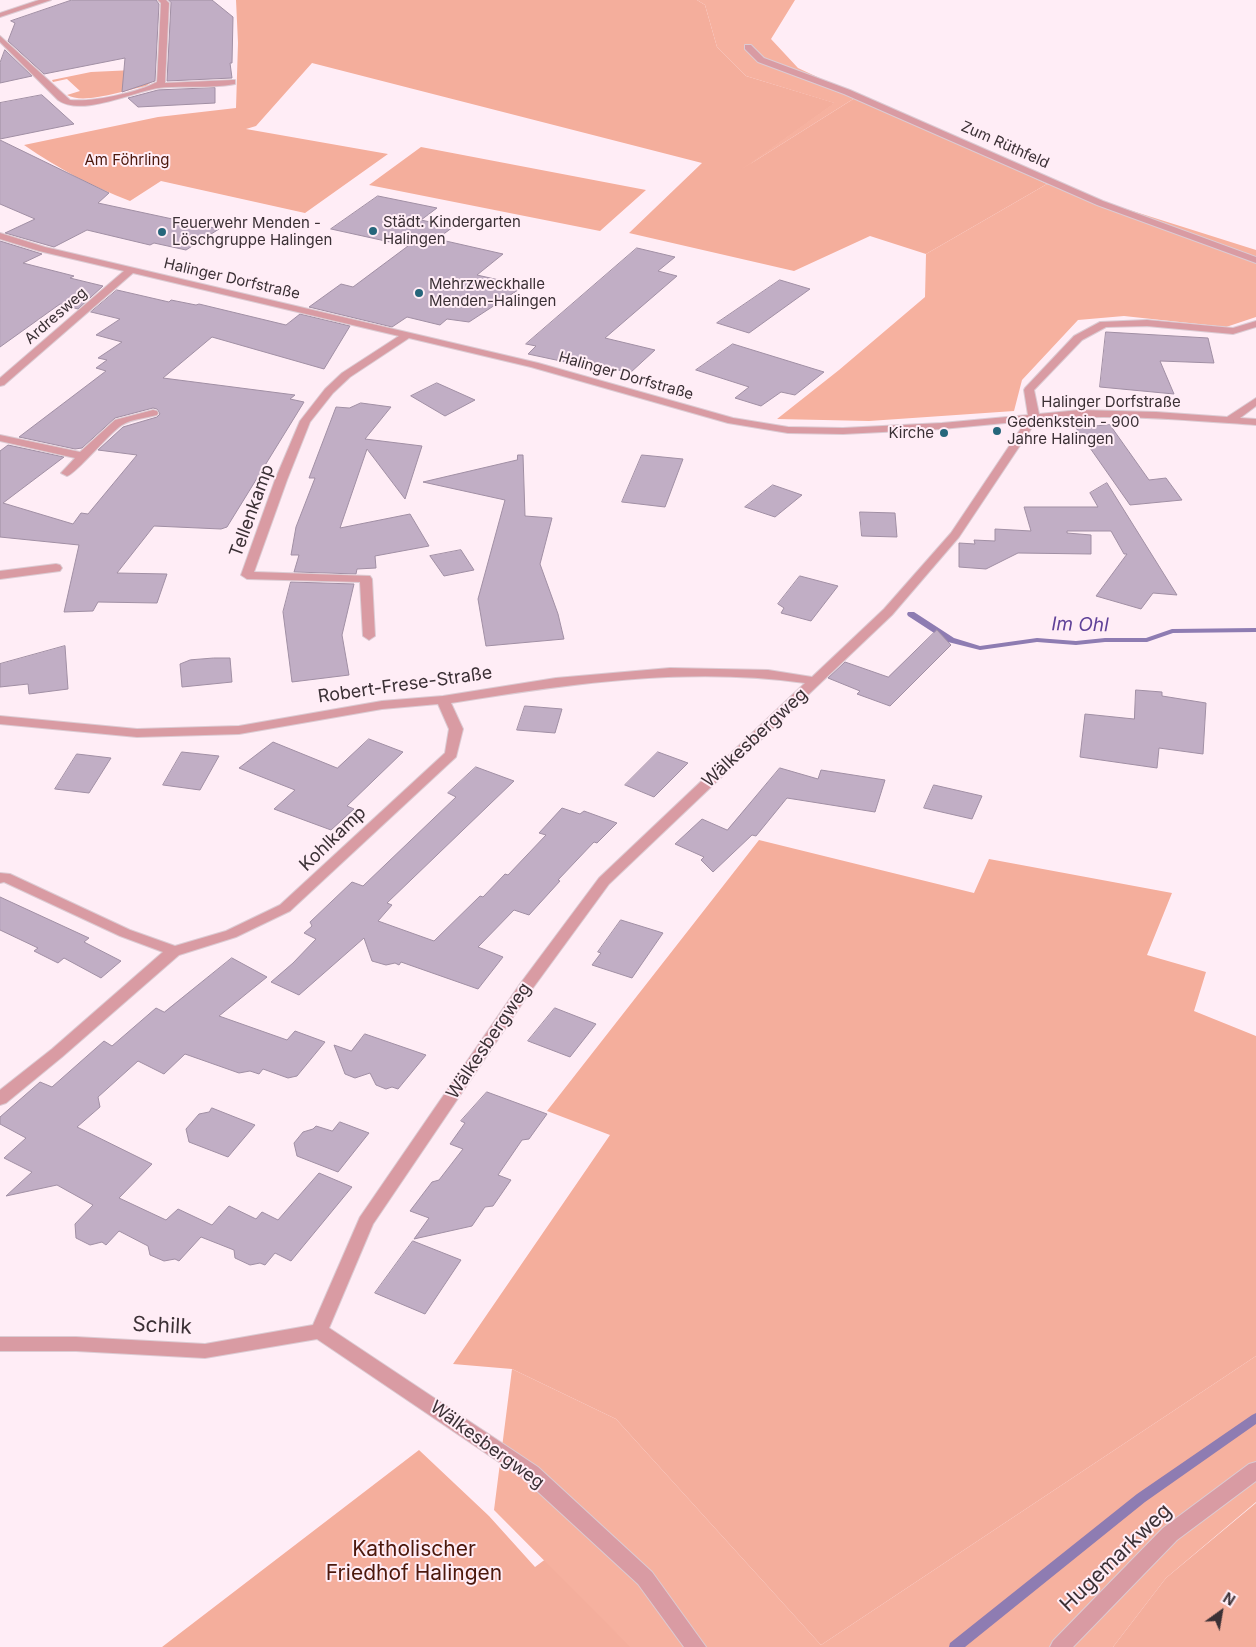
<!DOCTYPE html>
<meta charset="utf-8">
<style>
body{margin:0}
#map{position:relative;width:1256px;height:1647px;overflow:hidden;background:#ffedf6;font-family:Inter,sans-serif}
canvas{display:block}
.north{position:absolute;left:1196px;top:1587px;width:50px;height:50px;-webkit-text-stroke:4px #ffedf6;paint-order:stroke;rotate:32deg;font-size:14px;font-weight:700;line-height:20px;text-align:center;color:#3b3035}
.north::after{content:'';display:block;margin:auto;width:18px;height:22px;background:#3b3035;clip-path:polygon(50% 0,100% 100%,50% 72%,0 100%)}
</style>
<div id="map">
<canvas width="1256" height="1647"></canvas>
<div class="north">N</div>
</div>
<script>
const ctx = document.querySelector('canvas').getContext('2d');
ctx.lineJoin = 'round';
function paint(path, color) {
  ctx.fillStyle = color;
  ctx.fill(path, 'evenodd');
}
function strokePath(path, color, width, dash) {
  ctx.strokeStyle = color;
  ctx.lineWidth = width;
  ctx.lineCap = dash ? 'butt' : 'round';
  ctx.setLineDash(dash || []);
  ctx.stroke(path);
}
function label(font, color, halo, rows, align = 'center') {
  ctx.font = font + ' Inter,sans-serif';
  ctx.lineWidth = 4;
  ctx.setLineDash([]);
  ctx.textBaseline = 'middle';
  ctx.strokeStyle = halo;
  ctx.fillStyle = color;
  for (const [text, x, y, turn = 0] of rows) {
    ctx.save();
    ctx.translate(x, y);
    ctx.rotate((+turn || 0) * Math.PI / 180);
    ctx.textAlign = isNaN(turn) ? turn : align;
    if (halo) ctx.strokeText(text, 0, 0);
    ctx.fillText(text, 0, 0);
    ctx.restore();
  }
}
paint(new Path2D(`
 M236 0H697L705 5 717 47 746 76 835 103 750 164 858 96 1047 184 926 254 870 236 794 271 629 233 702 163 312 63 256 126 246 129 388 154 305 213 161 181 130 201C91 186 59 169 24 145L158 117 236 108 238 43Z
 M155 69 153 81 146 86C126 90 84 105 67 95L80 91 67 79 53 82 52 80 91 72Z
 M421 147 646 190 600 231 369 185Z
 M759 840 974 893 989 859 1172 893 1147 955 1206 972 1194 1011 1256 1036V1356L821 1645 616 1419 512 1369 453 1364 610 1135 547 1111Z
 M419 1450 489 1516 535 1567 555 1552 654 1647H162Z
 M1256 1503V1647H1113L1166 1578Z`), '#f4ae9c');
paint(new Path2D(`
 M697 0H795L771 39 798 68 858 96 739 171 834 103 746 76 717 47 705 5Z
 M1047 184 1256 250V317L1226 327 1124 316 1078 320 1022 380 1014 411 869 421 777 419 839 370 925 297 926 254Z
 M1256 1356V1502L1166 1578 1113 1647H630L494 1510 512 1369 616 1419 821 1645Z`), '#f6b19f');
paint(new Path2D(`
 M908 612H914L954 638 980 646 1037 638 1076 641 1105 638H1146L1172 629 1256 628V632L1173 633 1147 642H1105L1076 645 1037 642 980 650 948 642 908 616 907 614Z
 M1256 1413V1424L1145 1502 965 1647H949L950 1643 1137 1494 1252 1415Z`), '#8e7cb2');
const building = new Path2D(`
 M72 0H156L159 4 155 81 122 92 125 58 44 74 8 41 15 23 11 21Z
 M169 0H212L233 17 232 63H230L232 78 167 81 171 3Z
 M5 50 32 76 0 83V63Z
 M215 88V103L138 107 128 98 158 90Z
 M42 95 74 124 0 139V103Z
 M0 140 109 193 98 203 219 229 186 250 154 243 150 245 87 230 54 247 5 233 35 219 0 204Z
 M378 196 437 208 421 220 453 227 437 239 503 254 477 275 508 282 500 288 518 290 469 322 447 319 440 325 407 317 392 327 309 307 341 284 353 287 408 246 331 229Z
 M0 241 42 254 23 263 74 276 70 278 103 286 78 309 60 304 0 347Z
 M637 248 675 257 658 271 677 276 605 338 655 350 630 373 580 360 584 366 528 354 536 346 526 344Z
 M780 280 810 289 749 333 717 323Z
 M117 290 169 302 171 300 196 305 199 304 286 325 300 314 350 326 324 369 212 337 163 378 295 395 290 399 304 402 227 527 221 529 154 526 117 573 167 574 157 603 98 602 93 611 64 612 79 545 0 537V451L8 445 64 457 3 503 73 524 81 513 88 514 137 455 98 450 123 427 157 417 160 414 157 409 153 408 115 418 82 448 75 449 19 437 106 371 96 368 107 360 98 358 122 342 96 335 120 319 91 312Z
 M1106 332 1208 338 1214 363 1160 361 1174 394 1100 387Z
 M733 344 824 372 795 395 781 392 761 406 735 398 749 387 696 370Z
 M437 383 475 400 445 416 411 396Z
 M361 403 391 407 365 439 422 446 405 499 367 449 340 528 410 514 429 546 375 556 376 568 357 569 356 574 294 572 299 555H291L296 527 315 478H309L336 407 349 408Z
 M1110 425 1149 480 1166 478 1182 500 1130 505 1076 428Z
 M518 455H523L525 516 552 518 540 564 558 614 564 639 486 646 478 599 505 500 423 482 517 460Z
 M642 455 683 459 665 507 622 502Z
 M1107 483 1177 595 1153 593 1141 609 1096 596 1127 554H1124L1111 531H1067V533L1091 535V554L1018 553 986 569 959 567V543L975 544 974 540 995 541V529L1031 531 1024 507H1098L1090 493Z
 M773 485 802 495 775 517 745 507Z
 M860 512 895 513 897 537 862 536Z
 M461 550 474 570 444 576 430 556Z
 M800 576 838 586 811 621 781 613 784 608 778 604Z
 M291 582 354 584 342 635 349 675 292 682 283 612Z
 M937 630 951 645 890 706 857 694 860 691 828 678 845 662 888 677Z
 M65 646 68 689 29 694 28 684 0 687V664Z
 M214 658H230L232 682 182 687 180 664 190 660Z
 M1136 690 1162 692V696L1206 703 1203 754 1159 748 1157 768 1080 757 1085 714 1134 719Z
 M525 706 562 709 555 733 517 730Z
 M369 739 403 752 347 806 354 809 331 830 274 809 295 790 239 768 273 742 337 768Z
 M182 752 219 756 200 790 163 785Z
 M658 752 688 763 654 797 625 785Z
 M77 754 111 758 89 793 55 789Z
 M476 767 514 781 387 903 392 905 378 921 434 941 480 896 483 897 505 874 508 875 546 835 539 833 562 808 580 814 584 811 617 823 597 843 594 842 558 880 560 881 529 915 514 910 478 947 503 957 478 989 401 962 399 965 395 963 386 965 372 961 364 938 299 995 271 982 293 963 316 939 304 933 312 926 310 922 352 882 363 886 456 797 448 793Z
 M780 768 818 779 821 770 885 780 875 812 787 798 756 836 752 835 713 872 701 860 704 857 675 844 702 819 727 830Z
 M934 785 982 796 972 819 924 808Z
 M0 897 89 938 84 942 121 961 101 978 64 958 58 963 34 951 38 948 0 930Z
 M621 920 663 933 632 978 592 965 601 953 598 952Z
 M232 958 267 977 219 1016 287 1040 295 1031 325 1042 297 1076 288 1078 263 1069 259 1074 250 1071 239 1073 185 1054 164 1074 138 1061 98 1097 100 1107 77 1127 152 1164 119 1198 166 1220 178 1209 212 1225 229 1206 256 1219 262 1212 278 1220 319 1173 352 1187 291 1261 275 1253 265 1265 260 1263 250 1265 235 1258 234 1250 201 1237 179 1261 175 1259 164 1261 150 1255 148 1246 119 1231 106 1245 102 1242 90 1245 76 1238 75 1224 93 1205 57 1185 6 1196 32 1172 4 1158 26 1138 0 1124V1117L40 1082 52 1087 104 1041 112 1046 156 1008 164 1012Z
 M555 1008 596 1024 570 1057 528 1041Z
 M365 1034 426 1055 398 1089 392 1087 386 1089 376 1085 370 1073 355 1078 345 1074 334 1045 351 1051Z
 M487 1092 547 1114 529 1139 522 1140 498 1175 511 1180 493 1206 485 1207 472 1226 414 1239 429 1218 410 1211 432 1182 439 1180 463 1149 450 1144 465 1123 461 1121Z
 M212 1108 255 1125 228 1157 189 1142 186 1129 199 1114 209 1112Z
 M340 1122 369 1133 338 1172 297 1156 294 1143 303 1132 313 1129 316 1126 332 1131Z
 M413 1241 461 1260 425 1314 375 1293Z`);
paint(building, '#c1aec5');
strokePath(building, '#a18fa4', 1);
const minor = new Path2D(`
 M39 0H51L0 17V13Z
 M158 0H166L169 3 165 83 232 80H235V84C210 89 183 85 158 88 133 92 81 117 58 100L0 42V36L70 100C94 102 136 93 157 82L161 3Z
 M745 45H751L764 58 850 90 1103 201 1256 257V263L1097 205 844 94 758 62 745 49Z
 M0 233 45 247 538 363 733 418 788 427 843 428 942 423 1028 415 1024 390 1025 388 1074 336 1100 322 1147 320 1233 328 1256 321V327L1233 334 1147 326 1106 327 1082 340 1034 390 1039 414 1079 410 1156 412 1227 417 1256 398V406L1240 418 1256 419V425C1183 420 1110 413 1037 420L959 537 892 615 609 884 530 992 373 1224 329 1328 538 1467 652 1572 706 1647H684L638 1584 524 1479 317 1339 205 1358 76 1351H0V1337H76L205 1344 313 1325 360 1217 520 984 599 878 805 683C687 666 568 684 451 703L463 729 456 757 290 911 236 937 179 955 62 1057 6 1103 0 1105V1090L52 1049 163 952 120 936 4 882 0 883V873L10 874 130 930 175 946 226 931 280 905 445 753 449 729 438 704 382 709 239 734 137 737 0 724V716L137 729 239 726 382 701 443 696 556 678 670 668 768 670 812 677 884 609 951 533 1026 421 942 429 843 434 788 433 728 423 531 367 409 338 350 377 333 393 310 422 287 480 254 572 370 576 372 579 375 636 369 640 363 636 360 582 247 579 241 575 275 480 300 421 325 389 342 373 399 336 133 273 4 385 0 386V378L124 271 39 251 0 239Z
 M153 410 157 411 158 413 157 415C146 418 131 419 122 425 109 433 76 474 67 476L61 473 75 458 0 441V435L80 452 115 420Z
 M56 564 60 565 62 568 60 571 0 579V571Z
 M1256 1462V1481L1177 1540 1073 1647H1050L1053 1641 1163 1528 1249 1464Z`);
strokePath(minor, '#dccbd3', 2);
paint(minor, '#d99ba3');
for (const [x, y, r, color] of [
 [373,231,5,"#26667b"],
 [162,232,5,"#26667b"],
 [419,293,5,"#26667b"],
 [997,431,5,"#26667b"],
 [944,433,5,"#26667b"]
]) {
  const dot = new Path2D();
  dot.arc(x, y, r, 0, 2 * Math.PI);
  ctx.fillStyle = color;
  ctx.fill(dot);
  strokePath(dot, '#ffedf6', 2);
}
label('15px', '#3b3035', '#ffedf6', [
 ["Zum Rüthfeld",1005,145,24],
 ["Halinger Dorfstraße",232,279,13],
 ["Ardresweg",56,316,-41],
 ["Halinger Dorfstraße",626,376,16],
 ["Halinger Dorfstraße",1111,402]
]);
label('15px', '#4c180c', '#ffedf6', [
 ["Am Föhrling",127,160]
]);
label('15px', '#3b3035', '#ffedf6', [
 ["Städt. Kindergarten",383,222],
 ["Halingen",383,239],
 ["Feuerwehr Menden -",172,223],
 ["Löschgruppe Halingen",172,240],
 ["Mehrzweckhalle",429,284],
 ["Menden-Halingen",429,301],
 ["Gedenkstein - 900",1007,422],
 ["Jahre Halingen",1007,439],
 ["Kirche",934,433,"right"]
], 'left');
label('18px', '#3b3035', '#ffedf6', [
 ["Tellenkamp",252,511,-70],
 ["Robert-Frese-Straße",405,685,-8],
 ["Wälkesbergweg",755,738,-43],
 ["Kohlkamp",333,839,-44],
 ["Wälkesbergweg",489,1041,-56],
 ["Wälkesbergweg",487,1445,36]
]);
label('italic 19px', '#5f4198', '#ffedf6', [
 ["Im Ohl",1080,625,1]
]);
label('21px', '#3b3035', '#ffedf6', [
 ["Schilk",162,1326,3],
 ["Hugemarkweg",1116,1558,-44]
]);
label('21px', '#4c180c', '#ffedf6', [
 ["Katholischer",414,1550],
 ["Friedhof Halingen",414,1574]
]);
</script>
